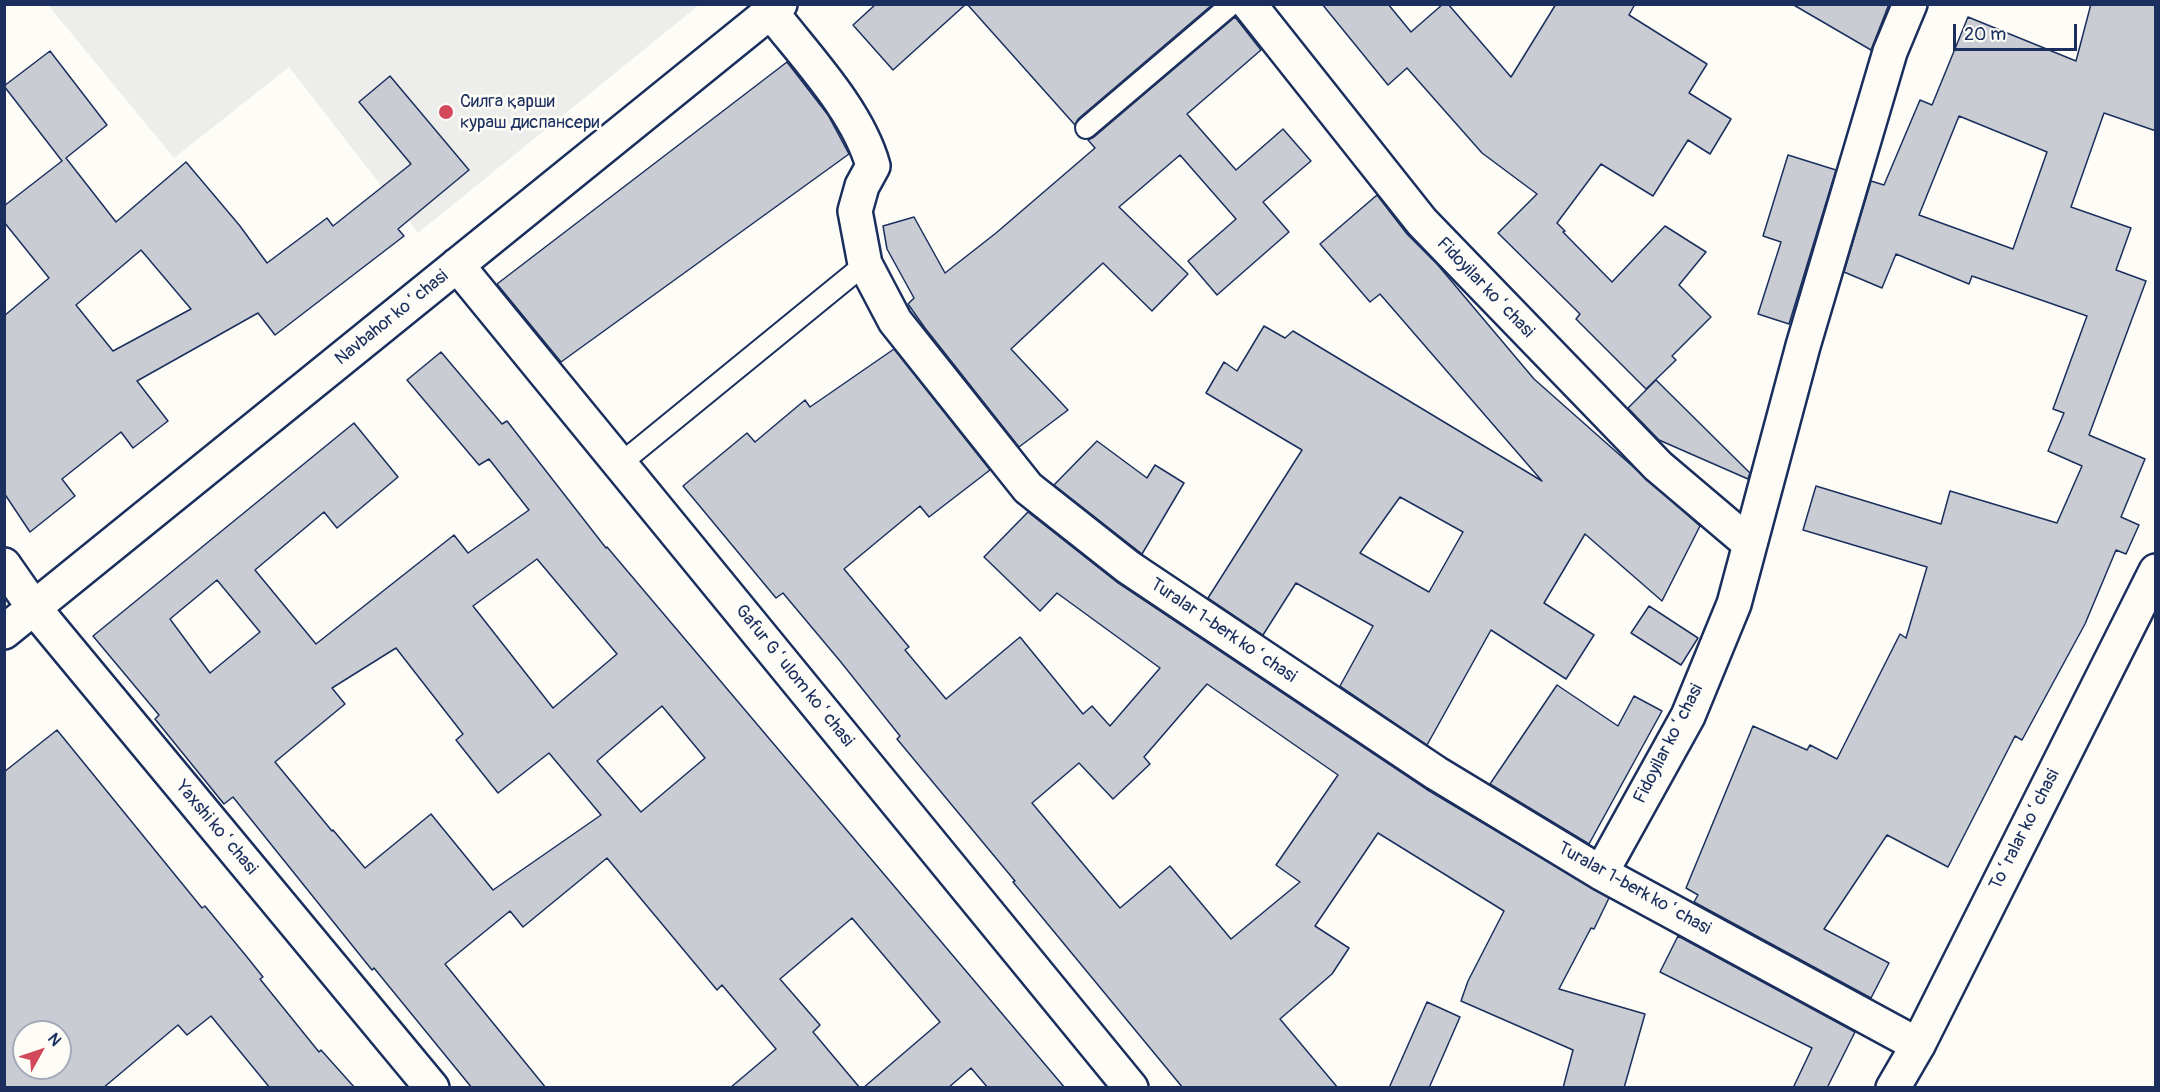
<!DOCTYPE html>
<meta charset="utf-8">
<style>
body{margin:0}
#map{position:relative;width:2160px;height:1092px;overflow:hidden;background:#fdfcf7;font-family:Pangolin,sans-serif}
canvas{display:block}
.frame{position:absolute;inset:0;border:6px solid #1b2f5e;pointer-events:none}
.north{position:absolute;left:12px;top:1020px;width:60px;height:60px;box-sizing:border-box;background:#fdfcf7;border:2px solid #a3aaba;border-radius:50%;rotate:50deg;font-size:16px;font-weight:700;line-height:24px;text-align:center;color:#1b2f5e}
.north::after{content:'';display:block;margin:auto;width:21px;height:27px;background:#d1495b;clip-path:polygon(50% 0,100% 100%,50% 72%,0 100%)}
.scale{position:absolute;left:1953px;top:24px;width:124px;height:27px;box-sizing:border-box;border:3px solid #1b2f5e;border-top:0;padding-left:8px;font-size:18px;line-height:21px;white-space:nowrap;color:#1b2f5e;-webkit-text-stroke:4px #fdfcf7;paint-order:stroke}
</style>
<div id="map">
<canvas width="2160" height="1092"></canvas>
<div class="frame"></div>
<div class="north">N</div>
<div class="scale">20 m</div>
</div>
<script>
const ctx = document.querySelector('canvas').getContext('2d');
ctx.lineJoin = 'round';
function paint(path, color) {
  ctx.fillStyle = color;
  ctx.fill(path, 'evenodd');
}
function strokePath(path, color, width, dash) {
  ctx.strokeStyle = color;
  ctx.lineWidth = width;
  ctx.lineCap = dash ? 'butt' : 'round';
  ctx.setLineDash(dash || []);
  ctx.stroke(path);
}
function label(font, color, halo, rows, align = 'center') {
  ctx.font = font + ' Pangolin,sans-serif';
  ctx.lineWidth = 5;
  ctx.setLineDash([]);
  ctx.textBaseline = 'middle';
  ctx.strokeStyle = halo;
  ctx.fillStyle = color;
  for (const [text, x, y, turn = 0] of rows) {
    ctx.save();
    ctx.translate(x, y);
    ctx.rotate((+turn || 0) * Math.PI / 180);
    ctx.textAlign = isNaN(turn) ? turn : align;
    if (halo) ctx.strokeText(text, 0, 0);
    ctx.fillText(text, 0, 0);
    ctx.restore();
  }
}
paint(new Path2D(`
 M48 5H699L418 233 289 67 174 158Z`), '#edeeec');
const building = new Path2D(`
 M876 4H966L893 70 853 25Z
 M967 4H1213L1078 119 1075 125Z
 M1322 4H1388L1411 32 1443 4H1448L1511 77 1556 4H1635L1629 15 1707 64 1689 93 1731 119 1710 154 1688 140 1653 196 1601 164 1557 223 1565 231 1563 232 1612 282 1665 226 1706 252 1679 285 1711 317 1672 356 1676 360 1646 389 1576 319 1580 314 1498 233 1537 194 1482 153 1407 68 1388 85Z
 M1792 4H1889L1871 50Z
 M2091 4H2156V131L2104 113 2071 207 2131 228 2116 270 2146 281 2089 435 2145 459 2121 517 2139 525 2126 554 2116 550 2085 624 2022 740 2015 736 1948 867 1887 835 1824 929 1889 963 1871 998 1694 902 1698 895 1686 888 1753 726 1807 750 1810 745 1837 759 1900 634 1906 638 1927 567 1803 530 1816 486 1941 524 1950 491 2057 523 2082 466 2048 451 2064 413 2053 409 2087 316 1972 276 1969 284 1896 254 1882 288 1844 272 1871 181 1884 185 1920 100 1932 105 1968 17 2076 61ZM1959 116 2047 152 2013 249 1919 215Z
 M1235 17 1261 50 1187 114 1236 170 1283 129 1311 161 1263 202 1289 232 1217 295 1188 261 1236 219 1180 155 1119 207 1188 274 1152 311 1103 263 1011 349 1068 410 1019 447 925 328 908 304 914 298 887 249 883 226 914 217 945 273 996 233 1095 148 1088 140 1094 137Z
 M50 51 107 125 66 158 116 222 186 162 240 226 267 263 327 218 333 226 411 164 359 102 390 76 469 170 398 229 404 236 275 335 258 313 137 381 168 421 133 448 121 432 62 479 75 496 30 532 4 493V316L49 278 4 222V206L62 161 4 86ZM141 250 191 309 113 351 76 305Z
 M787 62 828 115 849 154 561 362 497 284Z
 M1788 155 1836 170 1789 324 1758 314 1781 242 1763 236Z
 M1377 195 1407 234 1437 264 1534 379 1700 526 1662 601 1585 534 1544 603 1594 635 1566 679 1491 630 1427 745 1340 686 1373 626 1296 583 1263 635 1208 598 1302 450 1206 393 1224 362 1237 371 1264 326 1285 338 1293 331 1542 481 1380 294 1370 302 1320 244ZM1400 497 1463 532 1429 592 1360 553Z
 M894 349 990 470 929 517 920 506 844 569 909 647 905 650 946 699 1020 637 1083 714 1092 706 1110 726 1160 668 1057 593 1040 611 984 557 1028 512 1118 583 1426 789 1609 898 1594 929 1591 928 1559 989 1645 1014 1624 1088H1563L1573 1050 1461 1001 1468 981 1504 911 1378 833 1315 926 1349 948 1332 974 1280 1019 1338 1088H1183L1013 882 1015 881 897 739 900 736 840 661 783 593 776 598 683 486 747 433 755 442 805 400 810 407ZM1207 684 1338 775 1276 865 1300 882 1231 939 1170 866 1120 908 1032 803 1079 763 1113 799 1150 764 1144 757Z
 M441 352 502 424 507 421 606 548 607 547 1065 1088H988L971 1068 948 1088H863L940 1022 852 918 780 979 820 1025 813 1032 860 1088H730L776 1049 722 985 717 990 607 858 523 927 510 911 445 964 546 1088H472L374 968 372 970 233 797 224 804 155 719 159 715 93 636 354 423 398 477 337 528 324 512 255 570 316 644 454 535 468 553 529 510 489 459 479 465 407 380ZM537 559 617 654 553 708 473 606ZM217 580 260 632 210 673 170 619ZM396 648 463 734 456 740 498 793 549 753 601 815 493 890 431 814 365 868 333 830 332 831 275 762 345 704 332 688ZM662 706 705 758 641 812 597 761Z
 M1656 380 1750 473 1748 479 1659 440 1628 408Z
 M1097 441 1147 478 1155 465 1184 483 1142 554 1054 485Z
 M1649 606 1698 638 1681 665 1631 633Z
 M1557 685 1618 726 1634 696 1662 711 1589 844 1490 784Z
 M57 730 202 908 205 906 247 957 263 977 260 979 319 1052 321 1050 355 1088H270L211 1016 187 1035 178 1025 103 1088H4V772ZM24 1032H60V1068H24Z
 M1678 936 1855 1032 1827 1088H1793L1812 1048 1660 972Z
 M1427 1002 1460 1017 1429 1088H1389Z`);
paint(building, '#c9ccd3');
strokePath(building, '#1b2f5e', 1.5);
const lane = new Path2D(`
 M1086 128 1232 4
 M620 464 865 264`);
const street = new Path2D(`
 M1249 4 1422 222 1658 466 1750 544
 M771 12C806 57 858 111 873 166L862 186 855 211 865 264 895 321 1028 488 1128 567 1436 773 1601 873 1918 1045
 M457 265 1131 1088
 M4 565 34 608 432 1088
 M4 632 780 4
 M1601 873 1688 716 1734 604 1803 346 1890 52 1910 4`);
const secondary = new Path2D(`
 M1893 1088 1918 1045 2156 571`);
strokePath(lane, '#1b2f5e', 24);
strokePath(street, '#1b2f5e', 38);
strokePath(secondary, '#1b2f5e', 38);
strokePath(lane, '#fdfcf7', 20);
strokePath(street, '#fdfcf7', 33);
strokePath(secondary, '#fdfcf7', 33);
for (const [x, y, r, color] of [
 [446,112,8,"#d1495b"]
]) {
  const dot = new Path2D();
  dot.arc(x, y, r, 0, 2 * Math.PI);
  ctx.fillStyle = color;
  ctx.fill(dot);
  strokePath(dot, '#fdfcf7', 2);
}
label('18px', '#1b2f5e', '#fdfcf7', [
 ["Силга қарши",460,102],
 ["кураш диспансери",460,123]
], 'left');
label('18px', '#1b2f5e', '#fdfcf7', [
 ["Fidoyilar koʻchasi",1485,288,46],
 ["Navbahor koʻchasi",392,318,-39],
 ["Turalar 1-berk koʻchasi",1223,631,34],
 ["Gafur Gʻulom koʻchasi",794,676,51],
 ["Fidoyilar koʻchasi",1669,744,-63],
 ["Yaxshi koʻchasi",216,828,50],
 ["Toʻralar koʻchasi",2025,830,-63],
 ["Turalar 1-berk koʻchasi",1634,889,29]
]);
</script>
